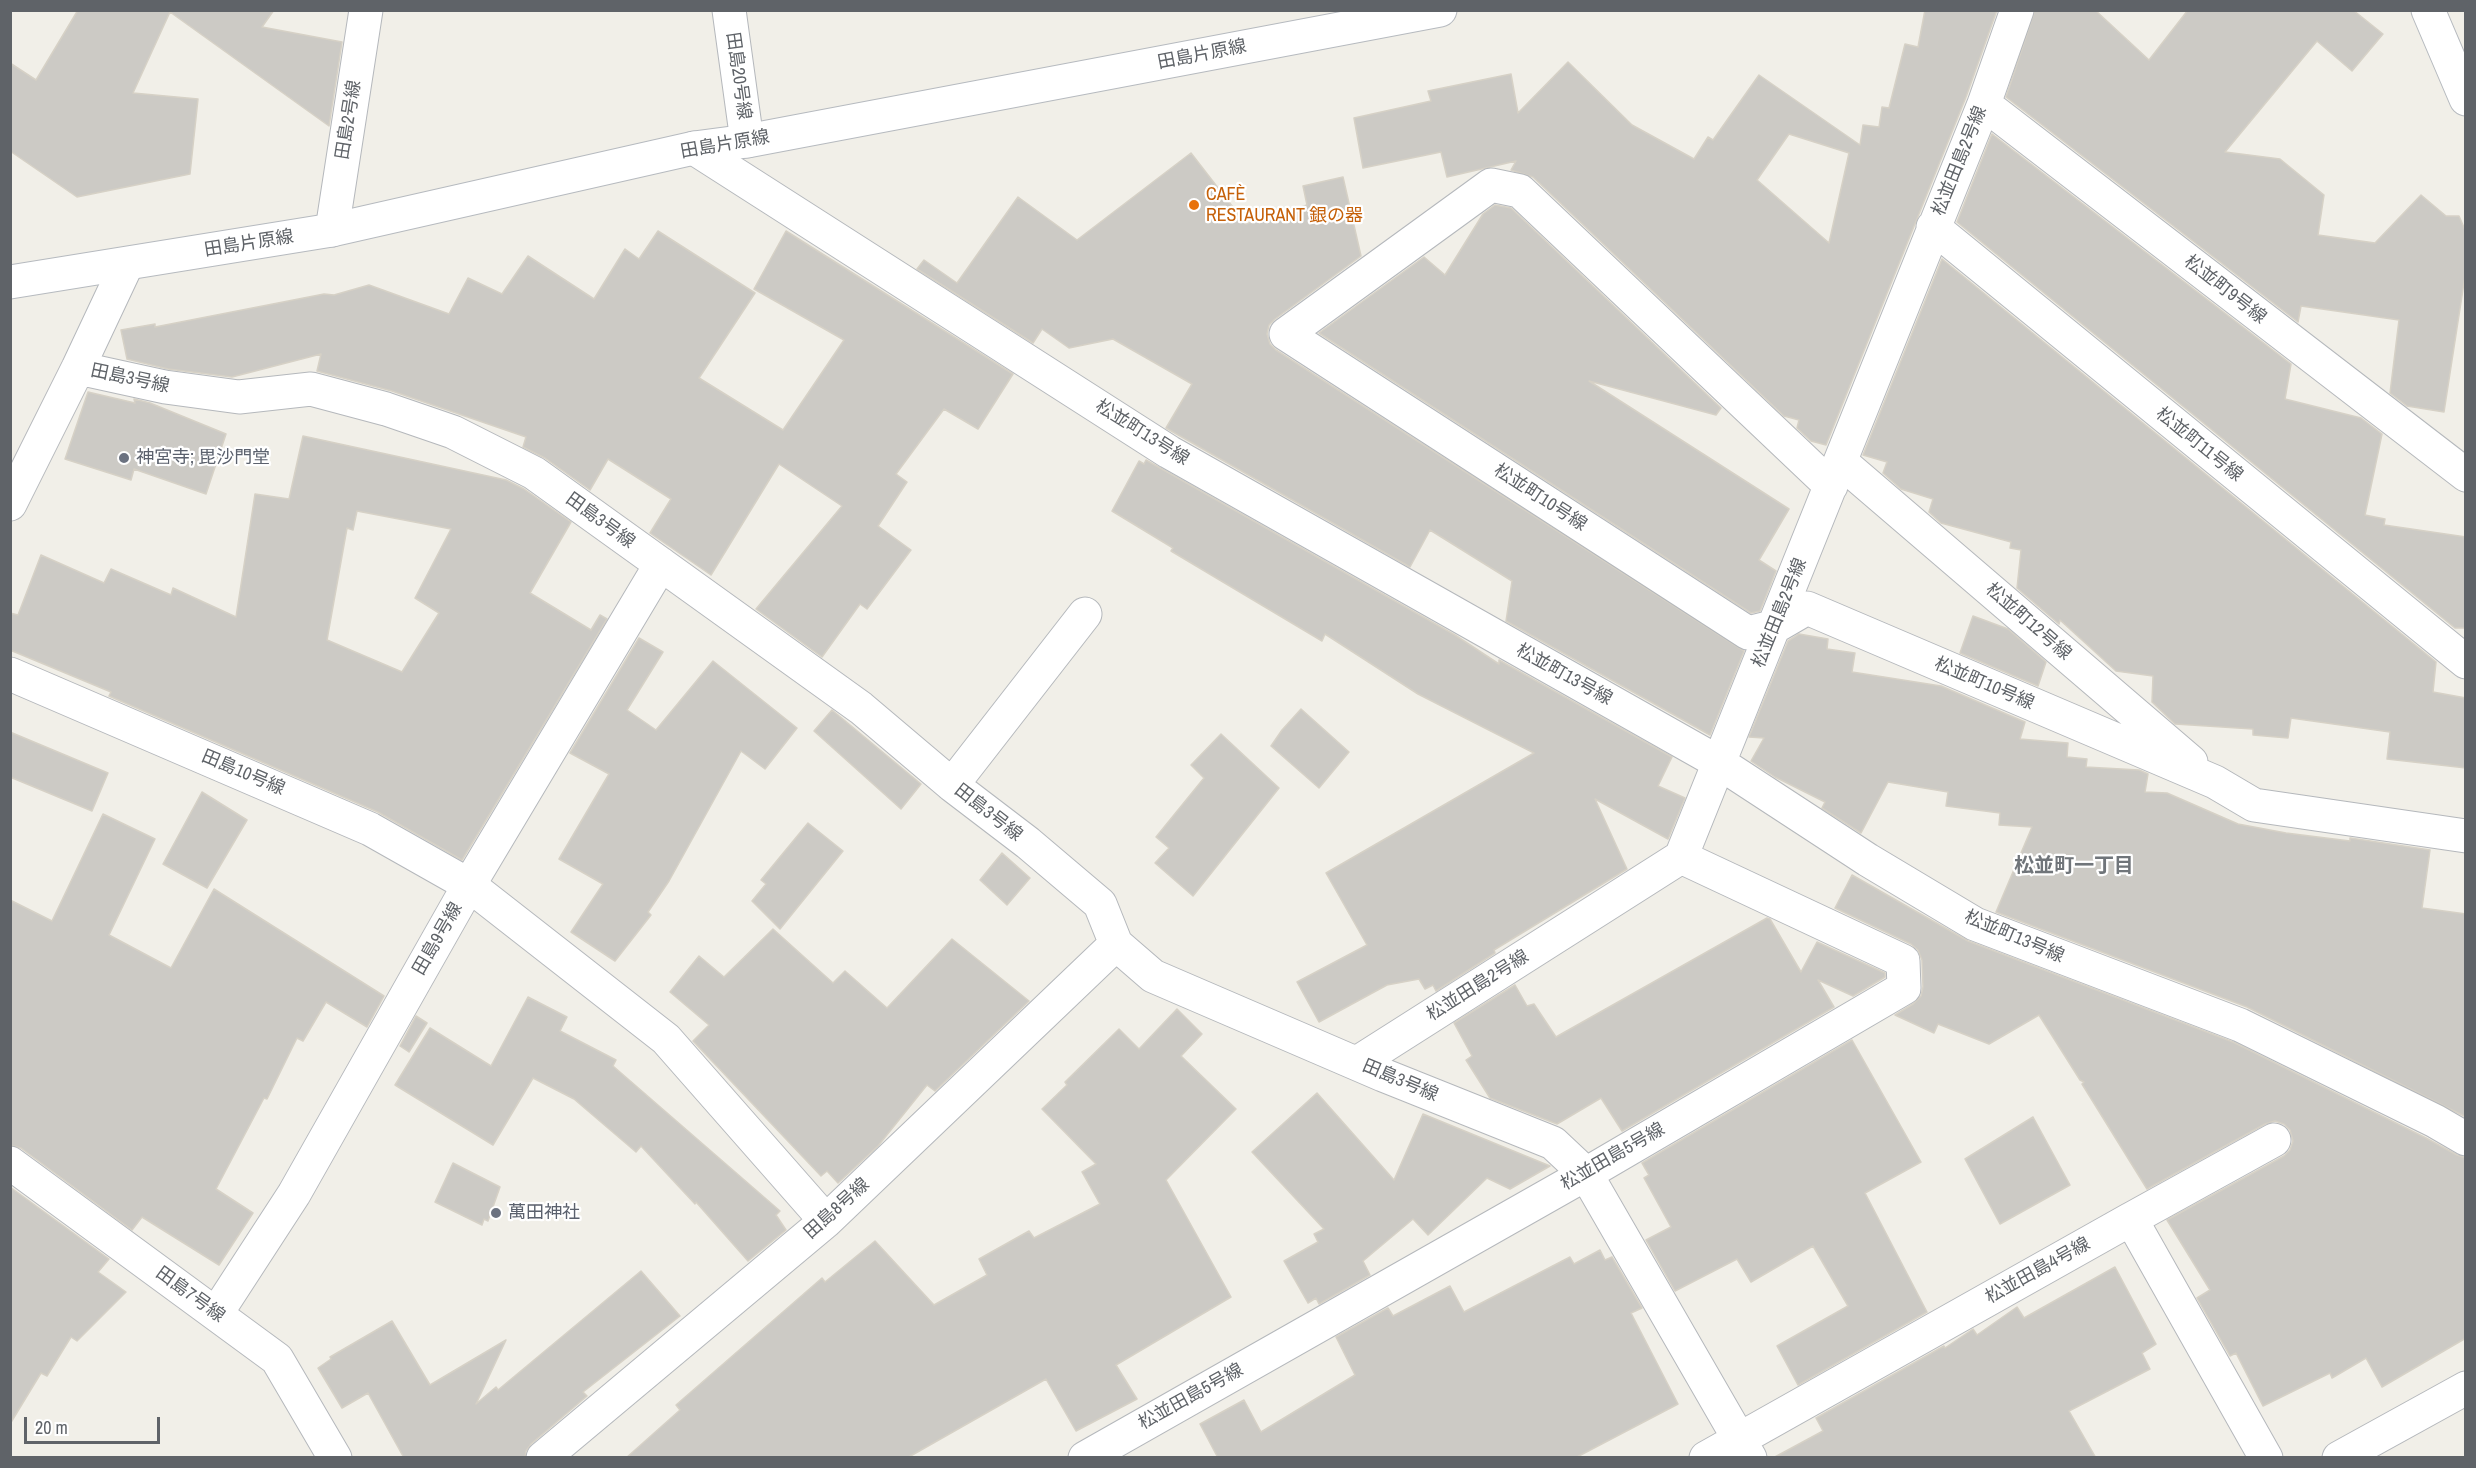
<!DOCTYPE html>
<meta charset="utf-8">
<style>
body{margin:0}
#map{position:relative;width:2476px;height:1468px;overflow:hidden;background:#f1efe8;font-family:"Archivo Narrow",sans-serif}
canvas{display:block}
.frame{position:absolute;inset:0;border:12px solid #5f6368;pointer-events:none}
.scale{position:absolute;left:24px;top:1417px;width:136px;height:27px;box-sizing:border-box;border:3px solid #5f6368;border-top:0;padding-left:8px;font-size:18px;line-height:21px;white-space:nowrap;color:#5f6368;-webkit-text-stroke:4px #fff;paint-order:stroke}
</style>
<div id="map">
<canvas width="2476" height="1468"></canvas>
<div class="frame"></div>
<div class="scale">20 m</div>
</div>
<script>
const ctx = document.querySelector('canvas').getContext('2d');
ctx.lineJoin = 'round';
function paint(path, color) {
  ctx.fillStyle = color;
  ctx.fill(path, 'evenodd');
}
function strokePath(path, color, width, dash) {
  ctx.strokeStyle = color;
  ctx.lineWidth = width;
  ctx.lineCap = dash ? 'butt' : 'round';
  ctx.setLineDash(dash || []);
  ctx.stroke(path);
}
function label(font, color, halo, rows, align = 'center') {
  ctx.font = font + ' "Archivo Narrow","Noto Sans JP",sans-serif';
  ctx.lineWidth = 4.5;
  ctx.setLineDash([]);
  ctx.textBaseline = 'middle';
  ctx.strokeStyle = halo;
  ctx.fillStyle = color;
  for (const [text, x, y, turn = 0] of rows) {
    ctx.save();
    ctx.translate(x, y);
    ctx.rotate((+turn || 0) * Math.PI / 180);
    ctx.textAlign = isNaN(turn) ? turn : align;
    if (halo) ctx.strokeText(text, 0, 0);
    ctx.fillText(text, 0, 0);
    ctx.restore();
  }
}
const building = new Path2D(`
 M78 10H274L262 27 342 42 329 126 170 12 133 93 198 99 190 174 77 197 10 151V63L36 80Z
 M1925 10H1997L1966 97 1826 445 1811 441 1797 428 1799 420 1784 416 1533 177 1511 170 1516 161 1447 177 1441 152 1363 168 1354 118 1431 101 1428 91 1511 74 1518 113 1568 62 1632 125 1694 159 1708 137 1713 140 1759 75 1860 145 1863 125 1879 127 1882 107 1889 108 1905 44 1918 47ZM1789 134 1849 153 1829 243 1757 180Z
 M2035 10H2095L2149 60 2188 10H2353L2383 34 2352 71 2317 41 2225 152 2280 159 2324 195 2318 235 2375 243 2421 195 2446 216H2459L2466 232V270L2444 412 2407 406 2390 393 2399 320 2301 306 2298 322 2006 97Z
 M1992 134 2291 364 2285 399 2361 418 2382 434 2365 515 2385 519 2384 525 2466 537V628H2455L1957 222Z
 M1191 153 1246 224 1307 205 1303 186 1343 177 1361 256 1275 319 1269 325 1267 334 1270 344 1276 350 1744 651 1710 735 1506 621 1512 581 1430 530 1410 567 1166 428 1192 384 1113 339 1069 348 1042 329 1033 343 917 269 924 260 957 283 1018 197 1077 240Z
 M1495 205 1511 208 1721 408 1716 415 1589 381 1789 509 1759 560 1776 571 1760 611 1751 613 1319 333 1424 257 1445 275 1483 214Z
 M658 231 755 293 699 378 783 430 844 340 754 289 786 231 1013 374 978 429 944 409 896 474 907 482 878 526 911 550 867 609 860 604 822 657 756 609 842 506 779 464 711 575 650 533 671 499 608 459 590 490 545 458 523 447 526 437 392 391 317 371 321 354 232 377 168 369 127 359 121 330 155 324V327L324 294 334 295 369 285 449 314 468 278 502 294 528 256 594 299 625 249 639 259Z
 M1942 259 2436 662 2433 692 2466 698V768L2387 759 2390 732 2291 718 2288 738 2253 735V729L2175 724 2152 702 2153 676 2116 671 2060 620 2059 624 2017 588 2021 550 2010 548 2011 542 1941 523 1929 512 1933 499 1901 489 1883 473 1887 462 1863 455Z
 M88 392 135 403 134 399 150 403 226 434 206 494 134 469 131 480 65 459Z
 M303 436 506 480 524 489 571 522 530 593 591 630 600 615 607 619 462 860 378 812 109 696 111 692 10 650V613L18 615 41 555 104 583 111 569 171 595 173 588 236 617 255 494 289 499ZM357 511 451 529 415 598 439 613 402 672 327 640 347 528 353 530Z
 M1146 460 1455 635 1499 664V660L1672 757 1658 786 1685 798 1668 839 1595 799 1627 869 1494 950 1495 953 1436 991 1433 985 1425 989 1419 979 1387 985 1319 1022 1297 982 1367 945 1326 873 1534 753 1418 694 1325 634 1322 641 1171 551 1173 548 1112 511 1139 461 1144 464Z
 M1973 616 2008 629 2046 662 2038 686 1960 653Z
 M1799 634 1828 639 1827 649 1855 653 1852 672 1941 686 2025 722 2020 739 2068 743 2067 757 2087 759 2086 767 2139 770 2148 774 2145 792 2167 793 2238 824 2286 833 2350 841V838L2430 850 2422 908 2466 914V1117L2247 1007 1996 912 2032 827 1999 825 2000 813 1946 806 1948 792 1888 782 1861 833 1822 808 1825 802 1775 777 1751 761 1764 738 1749 737 1788 641Z
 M639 638 663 652 627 710 656 730 713 661 797 728 765 769 741 751 669 881 648 912 651 915 615 961 571 932 603 884 559 859 609 774 570 753Z
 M1301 709 1349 752 1319 788 1271 746 1282 730Z
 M832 710 921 784 901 809 814 731Z
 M10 732 108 773 92 811 10 777Z
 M1221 734 1279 788 1193 896 1155 863 1169 848 1156 837 1204 778 1191 765Z
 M202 792 247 820 207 888 163 864Z
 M103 814 155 839 109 935 171 968 214 889 384 996 367 1027 326 1002 303 1041 297 1038 267 1099 264 1098 216 1189 253 1213 219 1265 142 1217 132 1230 21 1148 10 1145V900L52 921Z
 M808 823 843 851 780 929 752 901 766 884 761 880Z
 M1002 853 1030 878 1007 905 980 880Z
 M1852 875 1968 941 2233 1042 2426 1138 2457 1155 2466 1158V1338L2382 1387 2366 1358 2332 1378 2330 1373 2263 1406 2236 1353 2230 1356 2197 1298 2210 1290 2167 1220 2284 1156 2290 1150 2293 1141 2290 1130 2284 1124 2275 1121 2265 1124 2147 1189 2082 1084 2084 1082 2080 1080 2039 1015 1989 1044 1938 1024 1934 1033 1895 1015 1913 1004 1921 996 1923 987 1922 960 1918 950 1911 944 1835 908Z
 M1767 918 1770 919 1801 972 1817 942 1885 973V977L1853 996 1818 980 1834 1007 1622 1131 1601 1098 1557 1124 1490 1098 1466 1060 1472 1056 1454 1023 1515 985 1527 1006 1534 1004 1556 1037Z
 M773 929 833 983 845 971 887 1008 952 939 1029 1001 935 1091 927 1085 878 1146 838 1183 827 1171 821 1176 693 1041 709 1025 670 992 699 956 724 977Z
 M528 997 567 1017 560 1031 616 1060 613 1066 780 1211 776 1215 786 1230 748 1261 696 1202 695 1204 641 1146 636 1152 574 1099 533 1078 493 1145 395 1085 430 1028 491 1066Z
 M1177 1009 1202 1034 1181 1056 1236 1109 1166 1180 1231 1297 1116 1365 1137 1399 1076 1431 1046 1379 907 1458H626L680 1410 676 1405 822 1278 825 1282 875 1241 934 1305 987 1275 979 1259 1029 1231 1034 1238 1100 1204 1082 1172 1096 1164 1042 1109 1067 1085 1065 1082 1119 1029 1139 1049Z
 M416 1016 427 1023 409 1052 400 1046Z
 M1852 1040 1921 1162 1865 1193 1927 1312 1798 1385 1777 1346 1848 1306 1813 1246 1751 1282 1737 1259 1675 1291 1646 1240 1671 1227 1644 1178 1649 1175 1642 1163Z
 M1317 1093 1394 1180 1423 1114 1550 1166 1510 1189 1487 1178 1428 1235 1413 1219 1363 1261 1370 1275 1319 1304 1316 1298 1308 1303 1284 1261 1318 1242 1314 1234 1324 1229 1252 1152Z
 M2033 1117 2070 1185 2000 1224 1965 1159Z
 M453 1163 500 1187 488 1221 484 1219 482 1225 435 1202Z
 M10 1187 109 1259 98 1272 126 1292 77 1341 71 1337 47 1376 41 1373 10 1424Z
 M1600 1250 1605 1260 1612 1257 1642 1308 1631 1313 1678 1404 1575 1458H1218L1200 1424 1244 1400 1261 1432 1355 1375 1336 1337 1388 1308 1393 1316 1450 1286 1464 1312 1570 1257 1574 1264Z
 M2115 1267 2156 1344 2142 1353 2150 1369 2069 1411 2096 1458H1773L1823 1431 1816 1418 1944 1346 1945 1348 1973 1329 1977 1335 2017 1307 2024 1318Z
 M641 1271 680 1316 583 1392 587 1396 531 1444 526 1451 525 1458H404L368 1393 342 1408 318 1368 331 1359 330 1357 392 1321 430 1385 506 1340 476 1404 496 1387 498 1390Z`);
paint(building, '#cccac5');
strokePath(building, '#d6d1c6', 1.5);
const minor = new Path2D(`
 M729 10 747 141
 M1984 104 2466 475
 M694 148 1169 452 1718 762 1868 860 1975 924 2240 1025 2435 1121 2466 1139
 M1933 227 2466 662
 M332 230 366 10
 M78 368 165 387 239 397 311 389 386 409 453 432 534 473 861 708 952 785 1028 843 1100 904 1116 944 1153 976 1383 1075 1553 1143 1586 1174 1750 1458
 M1841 462 2191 762
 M1831 486 1520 191 1491 185 1286 334 1748 633 1776 626 1807 608 2215 782 2254 805 2466 836
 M10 504 78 368 127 264
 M10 674 370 829 469 885 666 1039 826 1221
 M952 785 1085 614
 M1357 1063 1681 857 1984 104 2017 10
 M10 1163 277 1359 335 1458
 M2131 1219 2274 1140
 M216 1314 294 1194 469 885 661 564
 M543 1458 826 1221 1116 944
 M1085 1458 1586 1174 1904 988 1903 961 1681 857
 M1706 1458 2131 1219 2266 1458`);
const tertiary = new Path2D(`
 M2339 1458 2466 1388`);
const secondary = new Path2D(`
 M2428 10 2466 99
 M10 282 332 230 694 148 747 141 1440 10`);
strokePath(minor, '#b5b8bc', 35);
strokePath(tertiary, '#b5b8bc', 35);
strokePath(secondary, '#b6babf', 35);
strokePath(minor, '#fff', 33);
strokePath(tertiary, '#fff', 33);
strokePath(secondary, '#fff', 33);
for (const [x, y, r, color] of [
 [1194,205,6,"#e8710a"],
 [124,458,6,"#6b7280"],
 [496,1213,6,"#6b7280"]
]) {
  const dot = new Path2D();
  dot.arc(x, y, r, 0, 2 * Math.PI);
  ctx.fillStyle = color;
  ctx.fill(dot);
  strokePath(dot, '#fff', 2);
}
label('18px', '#5f6368', '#fff', [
 ["田島片原線",1202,55,-11],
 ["田島20号線",738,76,82],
 ["田島2号線",349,120,-81],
 ["田島片原線",725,145,-10],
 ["松並田島2号線",1960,161,-68],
 ["田島片原線",249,244,-9],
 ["松並町9号線",2225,290,38],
 ["田島3号線",130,379,12],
 ["松並町13号線",1142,433,32],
 ["松並町11号線",2199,445,39],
 ["松並町10号線",1540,498,33],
 ["田島3号線",600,521,36],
 ["松並田島2号線",1780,613,-68],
 ["松並町12号線",2028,622,41],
 ["松並町13号線",1564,675,29],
 ["松並町10号線",1984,684,23],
 ["田島10号線",243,773,23],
 ["田島3号線",988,813,38],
 ["松並町13号線",2014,937,23],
 ["田島9号線",438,939,-60],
 ["松並田島2号線",1478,986,-32],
 ["田島3号線",1400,1081,23],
 ["松並田島5号線",1613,1157,-30],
 ["田島8号線",837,1209,-42],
 ["松並田島4号線",2038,1271,-29],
 ["田島7号線",190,1295,36],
 ["松並田島5号線",1191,1397,-29]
]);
label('18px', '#c56008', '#fff', [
 ["CAFÈ",1206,195],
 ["RESTAURANT 銀の器",1206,216]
], 'left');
label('18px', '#5b616d', '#fff', [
 ["神宮寺; 毘沙門堂",136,458],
 ["萬田神社",508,1213]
], 'left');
label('bold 20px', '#70757a', '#fff', [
 ["松並町一丁目",2074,867]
]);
</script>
